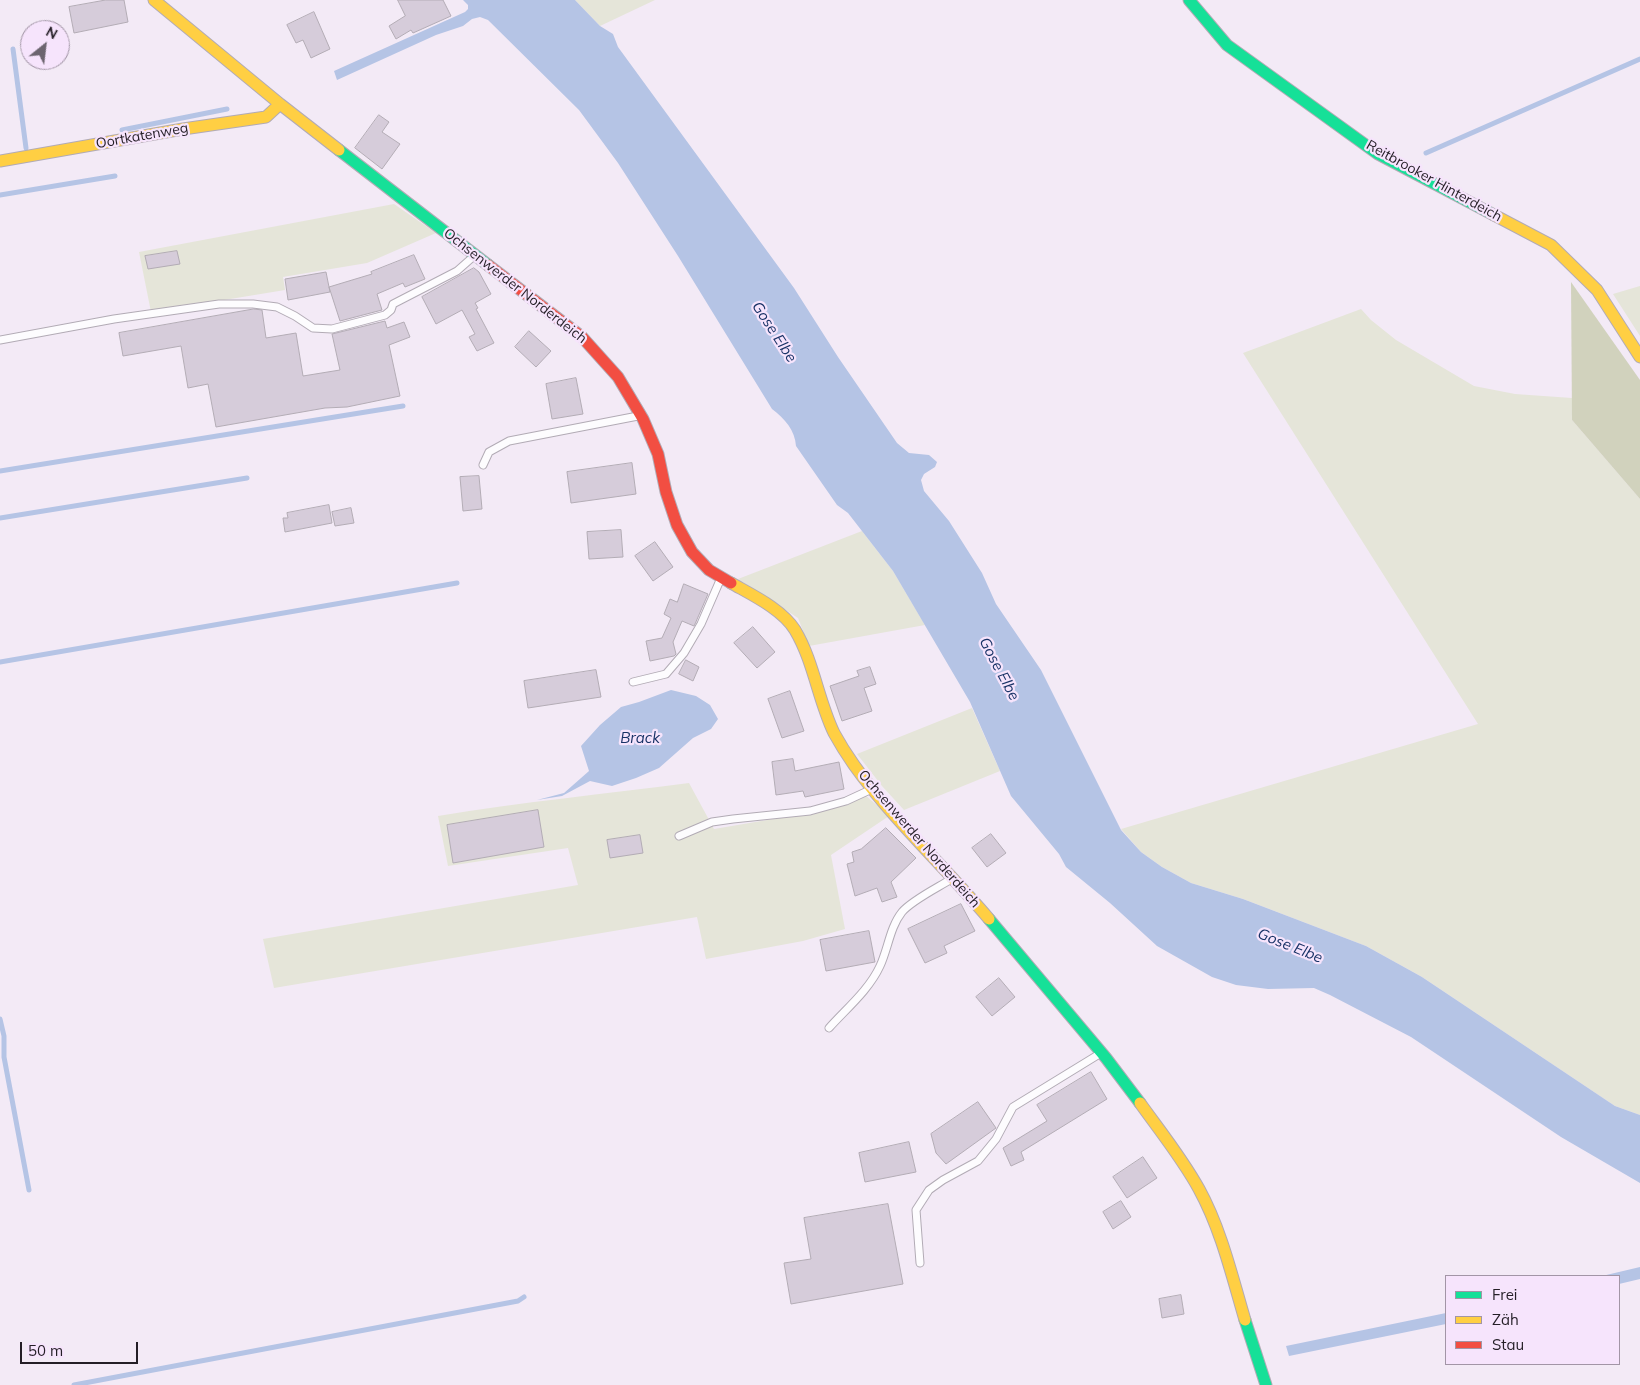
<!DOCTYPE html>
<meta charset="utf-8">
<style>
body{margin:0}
#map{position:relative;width:1640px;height:1385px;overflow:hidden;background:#f3eaf6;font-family:Mulish,sans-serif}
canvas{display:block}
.legend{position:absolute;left:1445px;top:1275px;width:175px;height:90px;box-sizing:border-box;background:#f6e4fc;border:1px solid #a295a6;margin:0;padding:6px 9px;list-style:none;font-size:15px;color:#241e26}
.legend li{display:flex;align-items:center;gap:10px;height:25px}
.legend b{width:25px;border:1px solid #a295a6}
.north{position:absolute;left:20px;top:20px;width:50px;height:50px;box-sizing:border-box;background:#f6e4fc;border:1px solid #a295a6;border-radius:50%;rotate:29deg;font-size:14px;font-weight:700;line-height:20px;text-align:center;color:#241e26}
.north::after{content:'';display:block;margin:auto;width:18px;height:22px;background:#6c656f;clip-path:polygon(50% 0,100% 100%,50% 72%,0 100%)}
.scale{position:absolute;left:20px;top:1342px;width:118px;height:22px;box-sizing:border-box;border:2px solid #241e26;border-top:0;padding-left:6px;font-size:15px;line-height:18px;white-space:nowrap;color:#241e26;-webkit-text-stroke:4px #f6e4fc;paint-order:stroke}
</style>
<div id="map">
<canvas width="1640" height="1385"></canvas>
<ul class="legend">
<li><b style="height:6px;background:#16e098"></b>Frei</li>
<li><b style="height:6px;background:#ffcf43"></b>Zäh</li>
<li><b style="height:6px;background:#f24e42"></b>Stau</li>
</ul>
<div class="north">N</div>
<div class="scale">50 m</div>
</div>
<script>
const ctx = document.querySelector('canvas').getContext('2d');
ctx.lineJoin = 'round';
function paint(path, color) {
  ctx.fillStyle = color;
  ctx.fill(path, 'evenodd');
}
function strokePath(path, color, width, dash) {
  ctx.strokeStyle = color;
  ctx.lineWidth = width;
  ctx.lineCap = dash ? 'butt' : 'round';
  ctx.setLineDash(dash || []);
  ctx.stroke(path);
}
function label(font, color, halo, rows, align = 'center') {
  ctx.font = font + ' Mulish,sans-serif';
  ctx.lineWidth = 4.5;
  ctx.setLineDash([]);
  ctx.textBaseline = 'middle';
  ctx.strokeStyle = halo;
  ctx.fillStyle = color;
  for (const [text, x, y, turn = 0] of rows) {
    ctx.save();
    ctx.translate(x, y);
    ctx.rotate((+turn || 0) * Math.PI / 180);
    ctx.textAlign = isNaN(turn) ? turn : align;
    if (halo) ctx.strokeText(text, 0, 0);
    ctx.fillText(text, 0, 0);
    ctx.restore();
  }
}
paint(new Path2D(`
 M575 0H655L600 26Z
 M394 204 436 233 367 263 283 277 285 290 151 312 139 252Z
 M1640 286V336L1613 294Z
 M1361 309 1371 320 1396 340 1474 386 1515 394 1572 398V420L1640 499V1115L1615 1106 1422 977 1366 946 1243 899 1191 883 1162 867 1141 852 1121 829 1478 724 1243 353Z
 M862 531 893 571 925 625 809 646 798 618 738 579Z
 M972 708 1000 771 904 810 882 786 857 754Z
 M689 783 714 829 773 819 864 794 889 816 831 855 845 929 803 941 706 959 697 917 274 988 263 939 578 885 568 848 448 866 438 816C521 802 606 794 689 783Z`), '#e5e5d9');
paint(new Path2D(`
 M1571 282 1640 380V499L1572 420Z`), '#d1d2bd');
paint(new Path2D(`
 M463 0H575L600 26 613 34 618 47 794 288 838 357 897 443 909 453 929 455 937 462 935 467 924 474 921 480 924 491 949 521 982 573 996 604 1041 670 1121 830 1141 852 1162 867 1191 883 1243 899 1366 946 1422 977 1615 1106 1640 1115V1183L1561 1137 1411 1037 1330 995 1314 988 1268 989 1236 985 1212 977 1157 946 1110 903 1066 867 1059 854 1011 796 970 702 893 571 848 513 837 505 796 446C795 430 785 419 772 409L678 256 618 163 579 110 488 20 480 17 472 19 463 26 436 35 337 80 334 71 465 12 468 9V5Z
 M671 690 696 696 710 705 718 719 711 729 693 738 659 768 636 778 612 786 590 781 562 796 537 800 564 793 589 771 581 746 600 725 621 707 639 702Z
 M1640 1267V1279L1619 1284V1276H1602Z
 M1446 1313V1324L1289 1356 1286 1346Z`), '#b5c4e5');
strokePath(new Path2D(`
 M13 49 26 148
 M122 130 227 109
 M1426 153 1640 59
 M0 195 115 176
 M0 471 403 406
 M0 518 247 478
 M0 662 457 583
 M0 1019 4 1036V1057L29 1190
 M74 1385 518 1301 524 1297`), '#b5c4e5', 5);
const building = new Path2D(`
 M106 0H124L128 22 74 33 69 7Z
 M398 0H443L451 16 413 33 411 30 396 39 389 26 405 16Z
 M314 12 330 49 311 58 303 40 296 43 287 25Z
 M379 115 389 122 382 132 400 144 382 169 355 148Z
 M177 251 180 264 148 269 145 256Z
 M414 255 425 279 405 287 403 283 377 294 382 310 340 321 329 287 330 292 288 300 285 279 326 272 329 287 372 274 371 272Z
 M474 268 479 272 491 294 475 303 478 308 476 309 494 343 477 351 469 337 475 334 462 310 436 324 422 297Z
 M254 309 262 310 266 338 296 333 303 376 340 370 332 334 385 321 387 328 404 322 410 337 389 345 400 396 347 407 325 408 216 427 208 384 188 388 181 346 123 356 119 333Z
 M529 331 551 351 536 367 515 347Z
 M576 378 583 414 552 419 546 384Z
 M632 463 636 494 571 503 567 472Z
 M479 476 482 509 463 511 460 477Z
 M329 505 332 523 285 532 283 518H288L287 513Z
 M351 508 354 523 335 526 332 512Z
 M621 530 623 557 589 559 587 532Z
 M655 542 673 567 653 581 635 556Z
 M684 584 708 594 695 624 694 626 682 621 673 642 676 654 674 656 650 661 646 641 662 638 671 618 664 614 670 599 677 602Z
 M753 627 775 652 757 668 734 643Z
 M686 660 699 667 693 681 679 674Z
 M870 667 876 684 864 688 872 711 842 721 830 686 859 676 857 671Z
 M596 670 601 697 528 708 524 681Z
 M790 691 804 731 782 738 768 699Z
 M793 759 795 771 839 762 844 789 805 797 803 791 776 795 772 762Z
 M538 810 544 847 453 863 447 825Z
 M886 828 916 858 891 882 897 897 882 902 877 888 855 896 847 864 854 862 852 852 861 849Z
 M991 834 1006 853 987 867 972 848Z
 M640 835 643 853 610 858 607 840Z
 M961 904 975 931 944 946 947 953 925 963 908 929Z
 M869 931 875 962 826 971 820 940Z
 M999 978 1015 997 992 1016 976 997Z
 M1091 1072 1107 1099 1021 1152 1024 1160 1011 1166 1003 1148 1047 1121 1037 1105Z
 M978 1102 996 1128 946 1164 936 1153 931 1134Z
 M909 1142 916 1172 865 1182 859 1153Z
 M1143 1157 1157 1178 1127 1198 1113 1177Z
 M1121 1201 1131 1217 1113 1229 1103 1212Z
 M888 1204 903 1284 791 1304 784 1263 811 1259 804 1218Z
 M1181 1295 1184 1314 1162 1318 1159 1299Z`);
paint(building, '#d6ccda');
strokePath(building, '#b3acb5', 1);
const lane = new Path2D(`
 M0 340 114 319 219 304H253L277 307 295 316 313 328 332 329 385 315 391 310 393 304 457 271 474 256
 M483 465 489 452 509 441 638 416
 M633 682 666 674 684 653 701 624 721 578
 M679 836 712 822 733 819 810 811 846 801 872 789
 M829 1028C846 1009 869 990 880 966 888 949 890 927 902 912 912 900 939 887 953 878
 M920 1263 916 1210 929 1190 943 1180 978 1161 996 1139 1013 1107 1101 1053`);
const fast = new Path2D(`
 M1189 0 1227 45 1378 154 1494 215
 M339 150 488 265
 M989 919 1106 1058 1140 1103
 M1245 1320 1266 1385`);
const slow = new Path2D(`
 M154 0 280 104 339 150
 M0 161 183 129 266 117 280 104
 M1494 215 1551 245 1597 290 1640 357
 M731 583C752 595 782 609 795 630 814 662 818 700 834 733 840 744 847 755 854 765 894 821 945 867 989 919
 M1140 1103C1160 1131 1182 1158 1199 1189 1221 1229 1232 1276 1245 1320`);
const jam = new Path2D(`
 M488 265 582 337 618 377 643 419 658 454 666 492 677 525 692 552 709 570 731 583`);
strokePath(lane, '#b2abb5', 9);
strokePath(fast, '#b2abb5', 13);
strokePath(slow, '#b2abb5', 13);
strokePath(jam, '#b2abb5', 13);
strokePath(lane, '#fdfcfe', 7);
strokePath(fast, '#16e098', 11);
strokePath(slow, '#ffcf43', 11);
strokePath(jam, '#f24e42', 11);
label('14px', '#241e26', '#f6e4fc', [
 ["Oortkatenweg",142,136,-10],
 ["Reitbrooker Hinterdeich",1434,181,29],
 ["Ochsenwerder Norderdeich",515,286,38],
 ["Ochsenwerder Norderdeich",919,839,49]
]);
label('italic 15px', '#183266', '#f6e4fc', [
 ["Gose Elbe",774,332,57],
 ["Gose Elbe",999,669,62],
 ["Brack",640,738],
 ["Gose Elbe",1290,946,22]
]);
</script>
